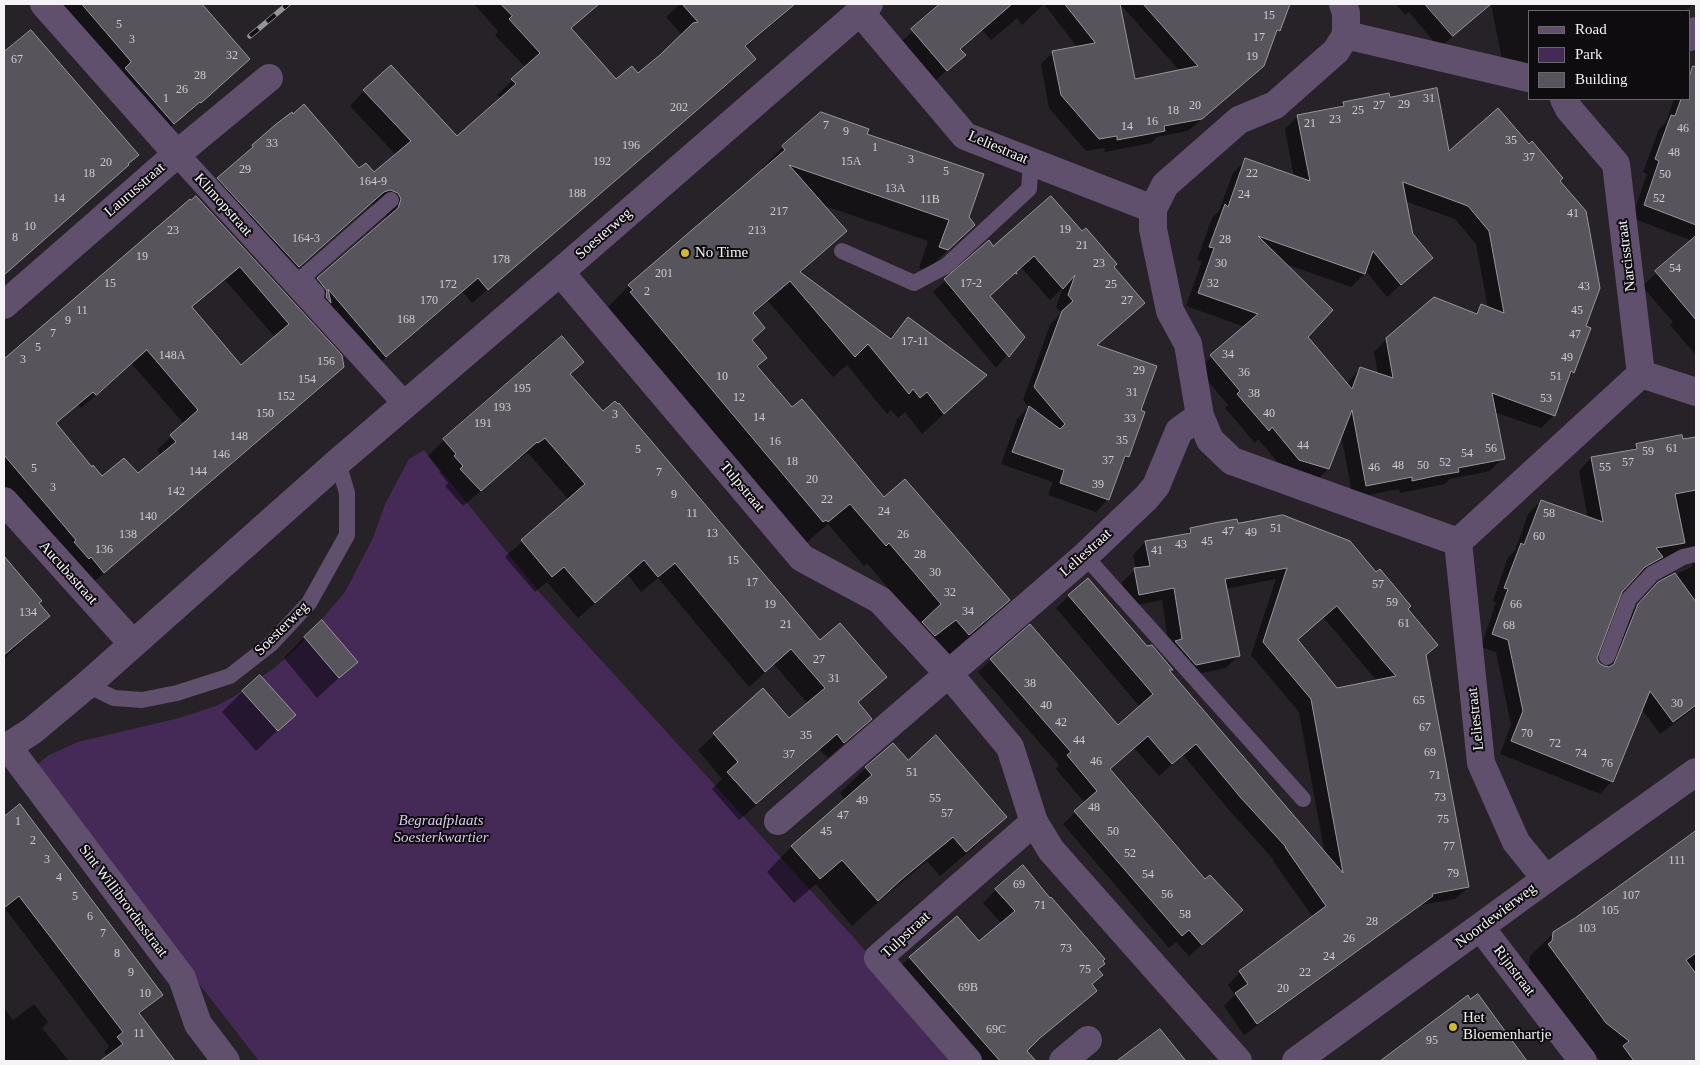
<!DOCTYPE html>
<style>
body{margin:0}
#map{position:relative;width:1700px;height:1065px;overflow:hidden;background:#262228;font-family:Georgia,serif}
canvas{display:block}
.frame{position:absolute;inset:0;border:5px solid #f6f3f7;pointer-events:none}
.legend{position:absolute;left:1528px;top:10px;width:162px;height:90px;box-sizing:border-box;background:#0e0c0f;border:1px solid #6b686c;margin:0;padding:6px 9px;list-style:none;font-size:15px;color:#f6f3f7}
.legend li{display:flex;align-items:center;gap:10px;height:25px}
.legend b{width:25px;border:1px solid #6b686c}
</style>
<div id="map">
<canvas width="1700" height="1065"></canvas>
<div class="frame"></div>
<ul class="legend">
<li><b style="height:6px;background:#614f6e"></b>Road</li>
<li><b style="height:14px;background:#452a57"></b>Park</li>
<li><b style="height:14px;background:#58545b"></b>Building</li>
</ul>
</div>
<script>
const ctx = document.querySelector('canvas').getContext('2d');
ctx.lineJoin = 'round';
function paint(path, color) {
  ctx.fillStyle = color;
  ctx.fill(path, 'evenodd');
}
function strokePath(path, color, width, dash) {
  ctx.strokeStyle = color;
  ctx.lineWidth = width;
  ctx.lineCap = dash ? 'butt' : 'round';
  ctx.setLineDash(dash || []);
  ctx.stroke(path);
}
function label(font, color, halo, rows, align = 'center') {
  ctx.font = font + ' Georgia,serif';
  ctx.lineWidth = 4;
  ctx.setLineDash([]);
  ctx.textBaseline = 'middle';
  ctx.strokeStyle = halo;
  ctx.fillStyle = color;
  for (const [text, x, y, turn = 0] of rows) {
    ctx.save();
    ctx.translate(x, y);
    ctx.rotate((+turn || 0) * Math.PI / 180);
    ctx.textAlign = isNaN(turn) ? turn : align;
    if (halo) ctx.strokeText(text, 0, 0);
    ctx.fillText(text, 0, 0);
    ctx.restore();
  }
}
paint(new Path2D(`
 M424 450 540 593 855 939 961 1061H259L32 769 49 755 78 742 179 718 216 706 235 696 274 668 298 647 345 592 373 538 385 504 409 459Z`), '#452a57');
paint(new Path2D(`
 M57 4H198L248 59 187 115 186 114 160 137Z
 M474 4H599L570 29 616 81 638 75 682 35 666 17 680 4H796L745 48 755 59 740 74 472 303 463 292 370 371 303 294 384 221 387 214 374 204 368 207 283 281 204 194 253 146 374 174 396 155 350 106 364 91 456 137 501 99 497 95 526 68 495 35 498 31Z
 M943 4H1119L1134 80 1180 71 1120 4H1289L1279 30 1273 37 1263 65 1188 131 1157 137 1151 143 1105 152 1104 148 1086 151 1049 108 1041 64 1053 52 1077 47 1044 4 1022 25 1017 18 991 40 982 30 959 50 964 55 934 82 900 43Z
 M1396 4H1694L1685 11H1529V65L1504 69 1491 4 1439 48 1409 12 1405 15Z
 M19 40 127 165 4 274V53Z
 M1696 67V355L1670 325 1673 322 1642 286 1693 241 1632 218 1647 174 1643 172 1659 129 1666 122 1674 99H1689V74Z
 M1389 99 1448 154 1559 181 1585 327 1573 372 1566 379 1554 415 1541 428 1494 412 1503 458 1490 471 1450 479 1445 484 1400 493 1399 489 1353 498 1341 434 1328 469 1315 482 1286 472 1258 439 1255 443 1225 408 1228 405 1198 369 1245 327 1186 306 1202 261 1197 260 1212 218 1219 211 1233 173 1246 160 1294 177 1285 129 1298 116 1338 108 1343 103ZM1405 201 1455 219 1476 244 1488 308 1481 306 1473 314 1387 339 1374 352 1378 374 1360 368 1347 384 1306 337 1283 263 1351 287 1364 274 1365 270 1387 297 1431 258 1412 235Z
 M865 134 967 217 974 225 926 271 919 268 928 241 822 205 845 231 800 274 888 339 908 319 985 376 922 434 905 412 898 418 891 410 887 414 847 365 833 377 768 301 753 315 751 341 756 367 792 409 884 499 1008 600 987 622 948 655 934 640 913 657 901 644 920 626 867 563 864 566 828 524 806 543 609 314 612 312 608 307 629 286 763 170 762 168 783 147Z
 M190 200 343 366 329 381 89 586 4 486V362ZM225 280 275 337 241 367 191 308ZM132 364 184 424 157 450 161 455 138 475 102 477 92 468 55 425 78 405 81 408Z
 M988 242 993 248 1112 268 1095 346 1139 411 1128 456 1121 464 1108 499 1096 512 1048 495 1053 482 1001 464 1017 419 1029 407 1023 400 1050 325 1061 313 1056 307 1063 288 1050 300 1021 267 1004 285 1002 284 989 296 1023 337 996 368 933 292Z
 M561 337 569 375 603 413 820 642 885 677 857 703 871 719 854 735 828 758 820 750 739 820 712 789 722 779 698 750 763 690 789 720 808 704 774 664 749 687 658 578 641 592 628 575 578 618 547 582 535 592 505 557 569 500 528 453 521 458 520 457 463 506 445 486 448 483 439 472 440 471 428 456 444 440Z
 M1696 438V707L1660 734 1641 708 1612 781 1600 794 1500 754 1511 725 1496 652 1481 647 1496 602 1493 601 1508 557 1515 551 1528 514 1541 501 1588 518 1579 471 1591 458 1631 451 1637 445ZM1687 557 1693 566 1659 583 1646 596 1625 618 1607 668 1599 665 1596 659 1619 595 1634 578 1665 560Z
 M1237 525 1406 609 1437 645 1425 656 1468 887 1455 899 1421 905 1244 1035 1224 1006 1235 995 1228 985 1240 972 1313 917 1273 861 1274 860 1229 810 1183 755 1159 776 1134 748 1109 770 1205 881 1241 910 1189 956 1176 942 1169 948 1063 824 1085 803 1056 769 1059 765 978 672 1030 626 1117 726 1140 707 1056 608 1069 596 1147 647 1172 669 1169 672 1325 855 1299 712 1251 655 1276 579 1225 589 1238 656 1226 668 1183 677 1169 648 1162 600 1126 607 1122 582 1136 569 1133 555 1145 542 1184 535 1191 529ZM1324 618 1377 681 1336 689 1297 641Z
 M4 556 14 568 13 569 48 616 4 659Z
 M304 637 356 662 317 698 284 658Z
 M243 691 294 715 256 751 222 712Z
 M866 768 1005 817 980 842 940 876 927 861 875 905 852 926 816 884 794 903 767 872 792 846 846 800 840 793Z
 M1696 831V1061H1602L1583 1046 1526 968 1529 965 1530 956 1554 933 1576 919Z
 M14 889 162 995 139 1015 173 1061H102L108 1057 104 1052 109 1046 4 907V899Z
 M996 890 1097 970 1101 975 1091 985 1095 991 1082 1003 1025 1051 1034 1061H976L897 970 910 957 979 943 1002 924 983 903Z
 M1478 995 1526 1061H1379L1467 997 1470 1001Z
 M34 1004 48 1022 42 1028 69 1061H4V1008L13 1020Z
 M1160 1031 1185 1061H1122L1131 1052Z`), '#0007');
const building = new Path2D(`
 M82 4H202L250 59 201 103 200 102 174 124 125 68 131 62Z
 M501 4H599L571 28 616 79 632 66 638 73 660 55 693 23 698 22 682 4H795L745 46 756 59 651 150 488 290 478 278 386 357 328 289 331 303 326 297 327 291 317 278 398 208 401 199 398 193 390 190 384 192 299 267 217 178 253 147 252 145 275 125 292 112 293 114 304 104 359 168 366 163 374 172 411 141 363 90 391 65 457 136 516 84 511 79 540 53 509 19 512 16Z
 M940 4H1012L960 49 966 55 947 71 911 29Z
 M1065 4H1120L1135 79 1198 66 1143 4H1290L1280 31 1277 30 1264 66 1202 119 1164 126 1165 131 1117 140V136L1099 139 1061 95 1052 51 1095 43Z
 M1425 4H1491L1453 36Z
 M31 30 139 155 128 164 129 165 4 275V52Z
 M1693 66 1696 67V225L1644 205 1659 161 1655 159 1671 115 1675 116 1681 99H1689V78Z
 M1437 88 1449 151 1498 108 1529 144 1532 141 1563 178 1560 181 1586 211 1600 288 1586 326 1591 328 1574 373 1571 371 1555 416 1492 393 1505 459 1458 468 1459 472 1435 476 1412 481V477L1366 486 1352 410 1329 469 1299 460 1272 427 1269 431 1237 394 1240 391 1210 355 1258 314 1198 293 1214 248 1209 247 1225 204 1228 207 1245 158 1310 181 1297 115 1344 106 1343 102 1389 93 1390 97ZM1403 182 1468 206 1489 231 1504 313 1481 304 1477 314 1434 297 1386 338 1393 378 1360 367 1352 389 1308 337 1333 310 1258 236 1365 274 1373 251 1401 285 1433 258 1413 234Z
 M821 112 869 129 867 134 984 174 969 217 975 225 948 250 939 247 949 220 789 165 847 231 800 272 891 339 908 317 987 375 944 414 927 392 920 398 913 389 909 394 868 344 855 357 790 281 753 313 765 328 752 340 767 358 757 366 792 407 802 399 884 497 905 479 1010 600 969 635 956 620 935 636 922 622 941 604 889 543 886 546 850 504 828 522 826 520 823 522 630 292 633 290 628 285 785 150 782 146Z
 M196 196 342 355 344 367 104 573 91 557 89 559 74 542 76 540 4 455V359L190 199 191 200ZM240 267 289 324 241 365 192 307ZM147 350 198 410 170 435 176 442 138 473 124 458 102 476 93 465 92 467 56 423 93 392 96 395Z
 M1051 196 1082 231 1086 228 1117 264 1114 267 1145 303 1097 345 1157 366 1141 410 1145 412 1129 457 1125 456 1109 500 1060 483 1064 470 1012 452 1029 406 1060 429 1065 424 1034 387 1062 311 1073 301 1068 295 1075 275 1063 289 1034 256 1016 272 1017 274 1015 273 990 296 1025 337 1009 357 944 279 989 240 993 246Z
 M1696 236V320L1655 271Z
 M562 336 584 362 570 374 603 411 615 401 618 404 619 403 820 640 840 623 887 677 858 702 872 719 844 743 837 734 756 804 727 772 738 762 713 733 763 688 789 718 825 688 791 649 765 672 675 563 658 577 644 560 595 603 564 567 552 577 521 540 585 484 545 438 538 443 537 442 481 491 460 469 463 466 454 456 456 454 443 439Z
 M1682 435 1683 439 1696 437V490L1675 494 1685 543 1656 548 1663 557 1645 567 1622 592 1597 658 1599 663 1604 666 1609 667 1614 664 1638 604 1658 582 1675 573 1696 602V705L1673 722 1650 691 1613 782 1511 741 1523 711 1508 640 1492 634 1508 589 1504 588 1521 543 1524 545 1541 500 1603 522 1591 457 1637 449 1636 444Z
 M1283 515 1350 541 1376 572 1380 569 1411 606 1408 609 1438 645 1426 655 1469 887 1432 894 1433 896 1257 1024 1235 993 1248 984 1239 971 1326 906 1285 847H1286L1241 798 1196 744 1172 764 1148 736 1110 769 1205 879 1210 875 1243 910 1202 945 1189 930 1182 936 1074 811 1097 791 1067 755 1071 752 990 659 1030 624 1118 725 1153 694 1068 595 1088 578 1147 646 1152 645 1173 670H1169L1343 873 1311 699 1263 642 1287 568 1225 579 1240 656 1196 665 1175 641 1182 639 1174 588 1139 595 1134 568 1150 566 1145 541 1191 533 1190 528 1214 523 1237 519 1238 523ZM1337 606 1383 661 1396 676 1337 688 1298 640Z
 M4 556 42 601 39 603 50 616 4 655Z
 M322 620 358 662 339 678 304 637Z
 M260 675 296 715 278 731 242 691Z
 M936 735 1007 817 966 852 953 837 902 879 878 901 842 860 820 879 791 846 872 775 865 767 893 743 908 760Z
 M20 804 163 995 139 1013 175 1061H100L123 1044 117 1037 123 1032 19 896 4 908V817Z
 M1696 831V953L1686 960 1696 974V1061H1634L1623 1046 1629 1041 1606 1023 1548 944 1552 941 1553 932 1575 918Z
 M1023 865 1050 898 1051 897 1105 959 1103 961 1105 964 1098 969 1103 975 1092 984 1097 991 1040 1038 1027 1051 1036 1061H1000L909 957 957 916 979 941 1015 911 995 889Z
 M1478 994 1527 1061H1380L1468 995 1470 999Z
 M1160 1029 1186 1061H1117Z`);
paint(building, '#58545b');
strokePath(building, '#9a959d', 1);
strokePath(new Path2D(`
 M842 251 914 283 946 266 1029 189 1031 162
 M317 293 303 277 391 200
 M1085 556 1303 799
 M1607 657 1629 599 1652 574 1683 557 1696 554
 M87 685 114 698 142 700 177 693 230 676 271 644 309 603 347 535V493L338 462`), '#614f6e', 16);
strokePath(new Path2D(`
 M177 154 405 404`), '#614f6e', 24);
strokePath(new Path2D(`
 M44 4 177 154
 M1343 4 1346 13V35L1529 78
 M860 12 965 136 1153 209
 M1346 35 1336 51 1275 105 1239 120 1165 185 1153 209V229L1170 311 1188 344 1200 416 1210 440 1232 461 1458 542
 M1689 37 1696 31
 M1564 99 1569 109 1616 164 1641 374 1696 392
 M560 272 802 558 880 600 948 673 1010 747 1034 822 1051 850 1238 1061
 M4 305 177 154 269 78
 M4 501 133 644
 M1458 542 1481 763 1516 842 1546 879
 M1458 542 1641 374
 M8 747 182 978 198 1024 226 1061
 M4 749 32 731 87 685 338 462 560 272 869 4
 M778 821 1085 556 1146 498 1156 486 1179 431 1200 416
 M1481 928 1583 1061
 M968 1061 878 958 1034 822
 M1063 1061 1088 1040`), '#614f6e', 28);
strokePath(new Path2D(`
 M1296 1061 1546 879 1696 772`), '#614f6e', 28);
const rail = new Path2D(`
 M250 36 288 4`);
strokePath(rail, '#979499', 5.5);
strokePath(rail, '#0e0c0f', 4, [11]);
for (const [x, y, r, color] of [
 [685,253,5,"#cdb938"],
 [1453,1027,5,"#cdb938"]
]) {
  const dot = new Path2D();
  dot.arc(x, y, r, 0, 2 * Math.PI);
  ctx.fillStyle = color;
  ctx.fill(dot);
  strokePath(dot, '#0e0c0f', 2);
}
label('12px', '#cecbd0', null, [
 ["15",1269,16],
 ["5",119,25],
 ["17",1259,38],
 ["3",132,40],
 ["32",232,56],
 ["19",1252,57],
 ["67",17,60],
 ["28",200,76],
 ["26",182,90],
 ["1",166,99],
 ["31",1429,99],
 ["29",1404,105],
 ["20",1195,106],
 ["27",1379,106],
 ["202",679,108],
 ["18",1173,111],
 ["25",1358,111],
 ["23",1335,120],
 ["16",1152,122],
 ["21",1310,124],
 ["7",826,126],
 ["14",1127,127],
 ["46",1683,129],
 ["9",846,132],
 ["35",1511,141],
 ["33",272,144],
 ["196",631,146],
 ["1",875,148],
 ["48",1674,153],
 ["37",1529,158],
 ["3",911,160],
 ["192",602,162],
 ["15A",851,162],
 ["20",106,163],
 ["29",245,170],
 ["5",946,172],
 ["18",89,174],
 ["22",1252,174],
 ["50",1665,175],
 ["164-9",373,182],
 ["13A",895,189],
 ["188",577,194],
 ["24",1244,195],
 ["14",59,199],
 ["52",1659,199],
 ["11B",930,200],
 ["217",779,212],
 ["41",1573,214],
 ["10",30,227],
 ["19",1065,230],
 ["23",173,231],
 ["213",757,231],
 ["8",15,238],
 ["164-3",306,239],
 ["28",1225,240],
 ["21",1082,246],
 ["19",142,257],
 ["178",501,260],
 ["23",1099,264],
 ["30",1221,264],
 ["54",1675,269],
 ["201",664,274],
 ["15",110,284],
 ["17-2",971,284],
 ["32",1213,284],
 ["172",448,285],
 ["25",1111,285],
 ["43",1584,287],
 ["2",647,292],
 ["170",429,301],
 ["27",1127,301],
 ["11",82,311],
 ["45",1577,311],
 ["168",406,320],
 ["9",68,321],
 ["7",53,334],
 ["47",1575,335],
 ["17-11",915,342],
 ["5",38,348],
 ["34",1228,355],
 ["148A",172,356],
 ["49",1567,358],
 ["3",23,360],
 ["156",326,362],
 ["29",1139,371],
 ["36",1244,373],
 ["10",722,377],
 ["51",1556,377],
 ["154",307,380],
 ["195",522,389],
 ["31",1132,393],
 ["38",1254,394],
 ["152",286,397],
 ["12",739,398],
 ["53",1546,399],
 ["193",502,408],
 ["150",265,414],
 ["40",1269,414],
 ["3",615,415],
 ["14",759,418],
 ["33",1130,419],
 ["191",483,424],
 ["148",239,437],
 ["35",1122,441],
 ["16",775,442],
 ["44",1303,446],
 ["56",1491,449],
 ["61",1672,449],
 ["5",638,450],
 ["59",1648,452],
 ["54",1467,454],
 ["146",221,455],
 ["37",1108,461],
 ["18",792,462],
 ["52",1445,463],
 ["57",1628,463],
 ["48",1398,466],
 ["50",1423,466],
 ["46",1374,468],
 ["55",1605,468],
 ["5",34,469],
 ["144",198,472],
 ["7",659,473],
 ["20",812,480],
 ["39",1098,485],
 ["3",53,488],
 ["142",176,492],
 ["9",674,495],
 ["22",827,500],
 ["24",884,512],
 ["11",692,514],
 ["58",1549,514],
 ["140",148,517],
 ["51",1276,529],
 ["47",1228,532],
 ["49",1251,533],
 ["13",712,534],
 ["138",128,535],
 ["26",903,535],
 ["60",1539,537],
 ["45",1207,542],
 ["43",1181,545],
 ["136",104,550],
 ["41",1157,551],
 ["28",920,555],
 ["15",733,561],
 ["30",935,573],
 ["17",752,583],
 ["57",1378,585],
 ["32",950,593],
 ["59",1392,603],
 ["19",770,605],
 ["66",1516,605],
 ["34",968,612],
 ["134",28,613],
 ["61",1404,624],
 ["21",786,625],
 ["68",1509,626],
 ["27",819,660],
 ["31",834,679],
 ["38",1030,684],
 ["65",1419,701],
 ["30",1677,704],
 ["40",1046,706],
 ["42",1061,723],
 ["67",1425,728],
 ["70",1527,734],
 ["35",806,736],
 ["44",1079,741],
 ["72",1555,744],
 ["69",1430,753],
 ["74",1581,754],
 ["37",789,755],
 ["46",1096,762],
 ["76",1607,764],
 ["51",912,773],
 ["71",1435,776],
 ["73",1440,798],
 ["55",935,799],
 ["49",862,801],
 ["48",1094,808],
 ["57",947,814],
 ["47",843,816],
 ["75",1443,820],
 ["1",18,822],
 ["45",826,832],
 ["50",1113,832],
 ["2",33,841],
 ["77",1449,847],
 ["52",1130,854],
 ["3",47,860],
 ["111",1677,861],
 ["79",1453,874],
 ["54",1148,875],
 ["4",59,878],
 ["69",1019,885],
 ["56",1167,895],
 ["107",1631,896],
 ["5",75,897],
 ["71",1040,906],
 ["105",1610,911],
 ["58",1185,915],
 ["6",90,917],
 ["28",1372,922],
 ["103",1587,929],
 ["7",103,934],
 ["26",1349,939],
 ["73",1066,949],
 ["8",117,954],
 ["24",1329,957],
 ["75",1085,970],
 ["9",131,973],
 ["22",1305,973],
 ["69B",968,988],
 ["20",1283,989],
 ["10",145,994],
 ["69C",996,1030],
 ["11",139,1034],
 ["95",1432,1041]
]);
label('15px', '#f6f3f7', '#0e0c0f', [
 ["Leliestraat",998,148,23],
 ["Laurusstraat",135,190,-41],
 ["Klimopstraat",223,205,48],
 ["Soesterweg",604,234,-41],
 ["Narcisstraat",1627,256,-97],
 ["Tulpstraat",742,487,50],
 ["Leliestraat",1086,553,-42],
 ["Aucubastraat",68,573,48],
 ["Soesterweg",282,629,-45],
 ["Leliestraat",1476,719,-96],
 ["Sint Willibrordusstraat",123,901,53],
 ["Noordewierweg",1496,916,-37],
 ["Tulpstraat",906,935,-43],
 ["Rijnstraat",1514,971,53]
]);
label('15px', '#f6f3f7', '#0e0c0f', [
 ["No Time",695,253],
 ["Het",1463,1018],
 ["Bloemenhartje",1463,1035]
], 'left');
label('italic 15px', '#dec7f0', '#0e0c0f', [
 ["Begraafplaats",441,821],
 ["Soesterkwartier",441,838]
]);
</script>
